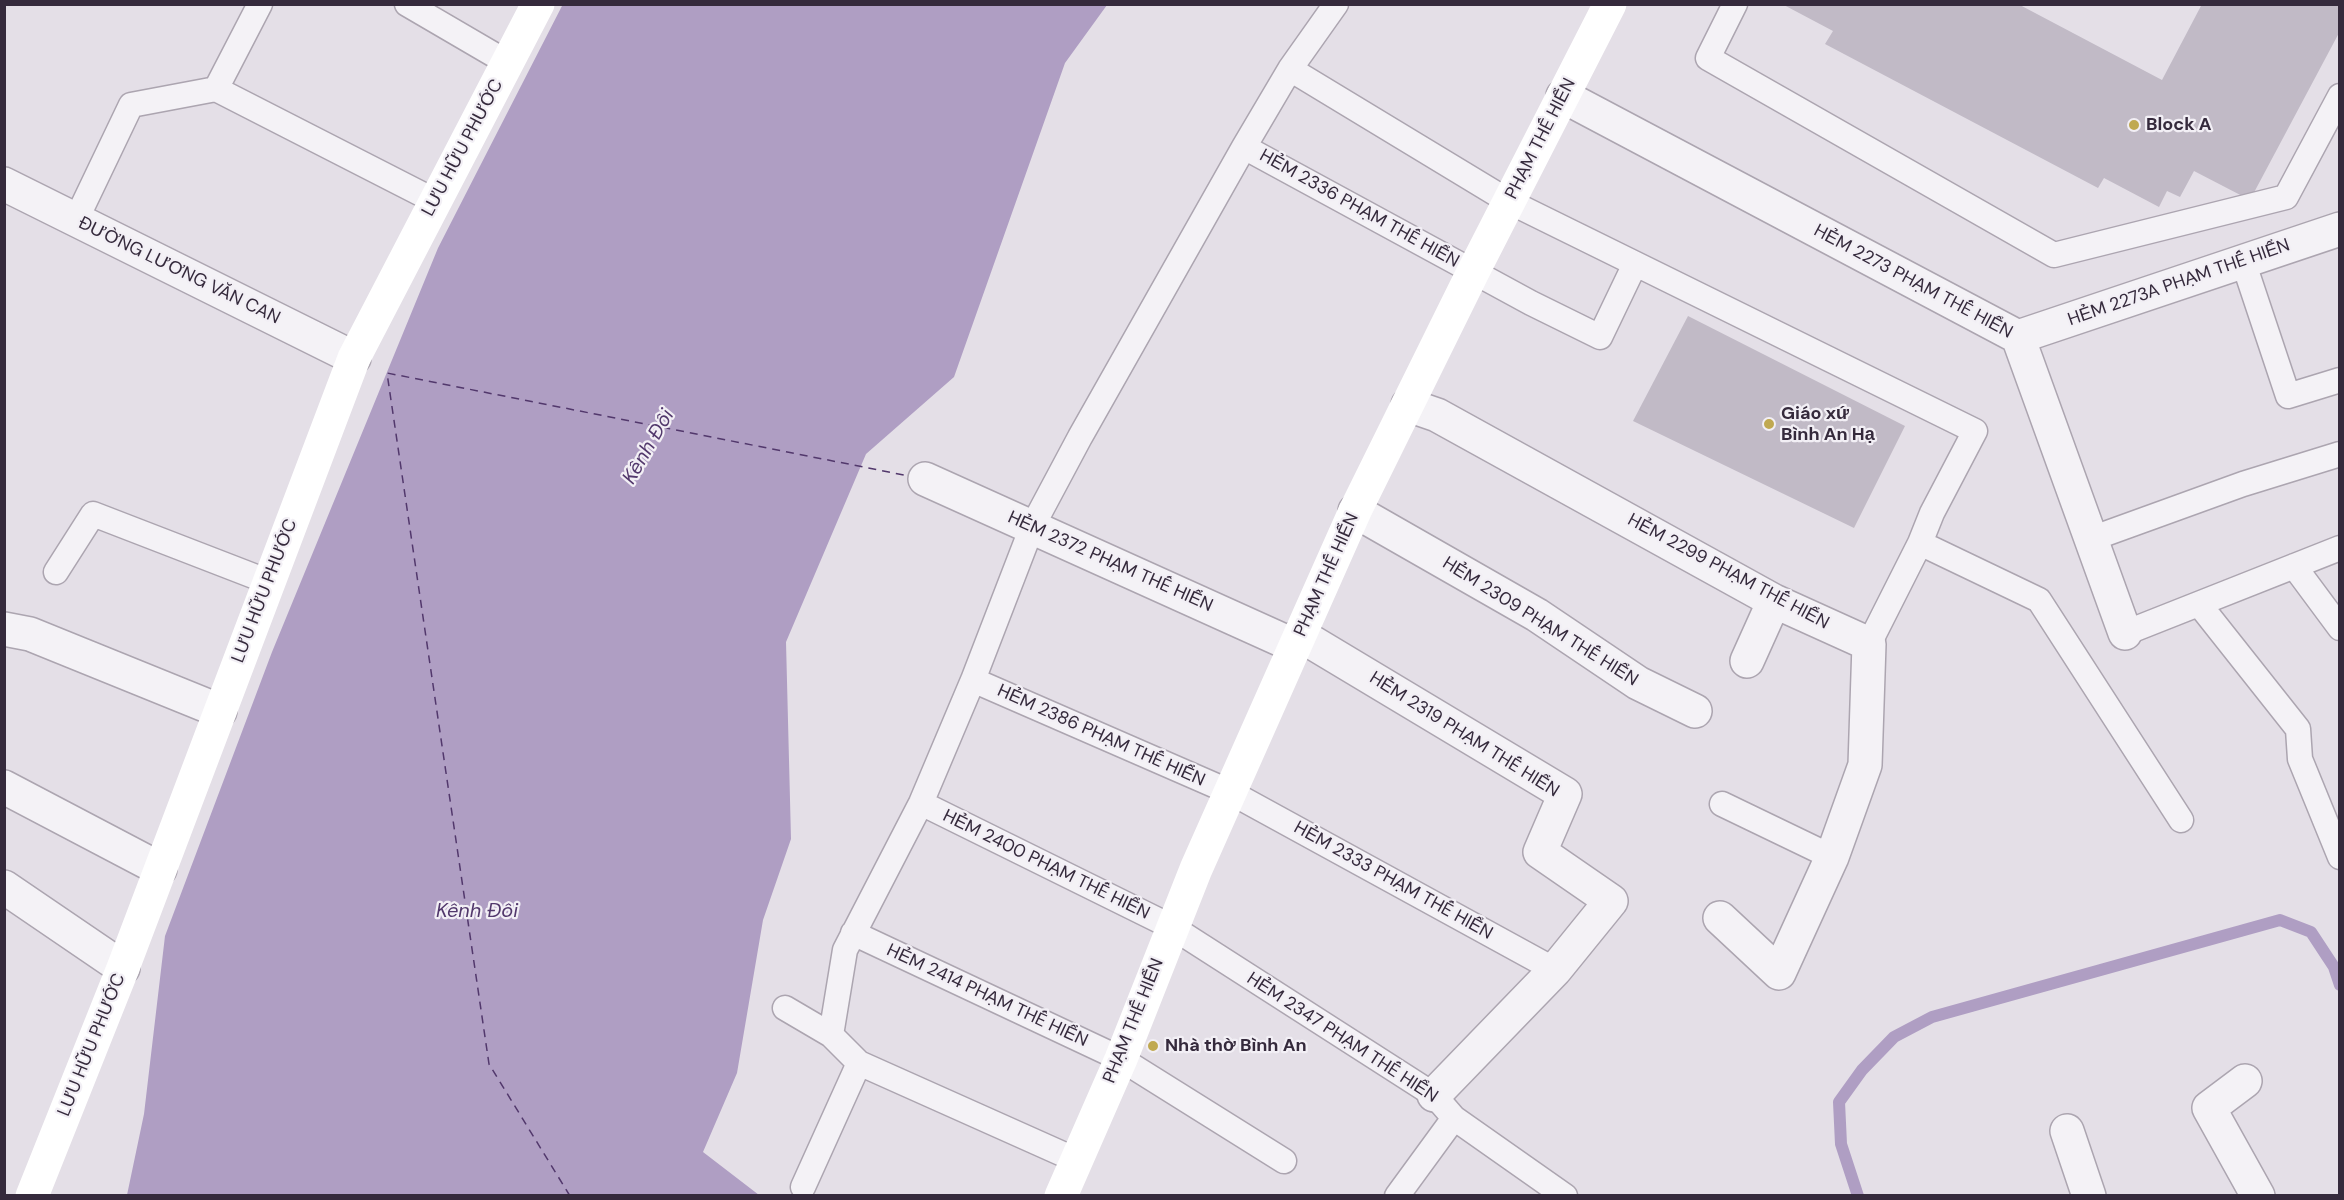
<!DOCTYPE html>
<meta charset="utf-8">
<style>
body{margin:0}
#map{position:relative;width:2344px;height:1200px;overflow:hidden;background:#e4dfe7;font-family:"DM Sans",sans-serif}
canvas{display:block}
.frame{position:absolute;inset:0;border:6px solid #352a3c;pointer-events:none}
</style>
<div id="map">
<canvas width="2344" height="1200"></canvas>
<div class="frame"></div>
</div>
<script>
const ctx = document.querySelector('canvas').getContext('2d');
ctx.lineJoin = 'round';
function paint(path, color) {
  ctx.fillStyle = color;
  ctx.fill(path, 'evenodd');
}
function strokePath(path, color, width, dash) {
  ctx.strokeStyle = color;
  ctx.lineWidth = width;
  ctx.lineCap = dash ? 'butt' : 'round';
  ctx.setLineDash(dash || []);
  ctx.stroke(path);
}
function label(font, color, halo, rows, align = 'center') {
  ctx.font = font + ' "DM Sans",sans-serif';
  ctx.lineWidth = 4.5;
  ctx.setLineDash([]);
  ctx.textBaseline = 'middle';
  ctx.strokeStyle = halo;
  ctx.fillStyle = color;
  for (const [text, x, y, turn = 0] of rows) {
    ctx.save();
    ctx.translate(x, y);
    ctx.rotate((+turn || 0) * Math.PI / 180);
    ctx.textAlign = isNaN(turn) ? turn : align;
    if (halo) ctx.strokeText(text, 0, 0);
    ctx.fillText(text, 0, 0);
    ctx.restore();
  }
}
paint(new Path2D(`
 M563 4 1107 5 1065 63 954 377 866 454 786 642 791 839 763 920 737 1073 703 1152 759 1195H127L144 1114 165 936 272 652 438 248Z`), '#af9ec3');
strokePath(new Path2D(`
 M1858 1196 1841 1144 1839 1102 1862 1070 1894 1037 1932 1017 2280 920 2311 932 2334 967 2340 985`), '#af9ec3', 12);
strokePath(new Path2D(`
 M570 1196 489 1064 387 373 909 476`), '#52386c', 1.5, [8, 6]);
paint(new Path2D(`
 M1782 4H2018L2162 80 2202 4H2340V31L2250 200 2194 171 2180 197 2167 191 2159 207 2104 178 2098 188 1825 44 1833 31Z
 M1688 316 1905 426 1854 528 1633 421Z`), '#c1bac6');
const lane = new Path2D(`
 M407 4 508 63
 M1735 4 1708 58 2054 255 2286 197 2340 96
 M1290 69 1508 201 1975 431 1932 513 1920 543 2039 600 2181 820
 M216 89 435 201
 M1244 147 1531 303 1600 337 1635 264
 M76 220 131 105 216 89 260 4
 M2243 261 2288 396 2340 380
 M2091 539 2243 484 2340 454
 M2294 566 2340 628
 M56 572 93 514 269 582
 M2199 604 2298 729 2300 759 2340 857
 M2125 633 2340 548
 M1869 644 1920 543
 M973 680 1230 792 1555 970
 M921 803 1172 927 1434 1095 1454 1118 1565 1196
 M1722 804 1832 857
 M853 933 1121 1059 1284 1161
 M785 1008 831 1035 859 1063 1076 1160
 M831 1035 845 950 921 803 973 680 1032 527 1080 437 1244 147 1290 69 1336 4
 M803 1187 859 1063
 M1397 1196 1454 1118`);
const street = new Path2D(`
 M1563 96 2018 337 2125 633
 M4 184 354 358
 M2018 337 2340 229
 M1408 405 1437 415 1774 601 1869 644 1865 765 1832 857 1779 973 1720 918
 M925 479 1295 646
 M1355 511 1537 615 1638 683 1695 711
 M4 629 30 634 220 711
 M1300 635 1565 794 1540 852 1611 901 1555 970 1434 1095
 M1747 661 1774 601
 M4 787 160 869
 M4 887 123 968
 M2245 1081 2209 1108 2258 1196
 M2067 1131 2089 1196`);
strokePath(lane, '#aca5b0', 27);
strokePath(street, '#aca5b0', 36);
strokePath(lane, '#f4f2f6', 24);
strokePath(street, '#f4f2f6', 33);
strokePath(new Path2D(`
 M32 1196 123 968 354 358 538 4
 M1061 1196 1121 1059 1196 869 1355 511 1473 272 1610 4`), '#fff', 33);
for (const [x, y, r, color] of [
 [2134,125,6,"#c0a951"],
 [1769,424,6,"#c0a951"],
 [1153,1046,6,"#c0a951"]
]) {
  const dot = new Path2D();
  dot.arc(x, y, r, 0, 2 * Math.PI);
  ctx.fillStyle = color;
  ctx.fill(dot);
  strokePath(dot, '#f2eff5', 2);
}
label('bold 18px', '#352a3c', '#f2eff5', [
 ["Block A",2146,125],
 ["Giáo xứ",1781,414],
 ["Bình An Hạ",1781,435],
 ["Nhà thờ Bình An",1165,1046]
], 'left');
label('18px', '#352a3c', '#f2eff5', [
 ["PHẠM THẾ HIỂN",1541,139,-63],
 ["LƯU HỮU PHƯỚC",463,148,-62],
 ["HẺM 2336 PHẠM THẾ HIỂN",1359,209,29],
 ["ĐƯỜNG LƯƠNG VĂN CAN",179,271,26],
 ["HẺM 2273 PHẠM THẾ HIỂN",1913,282,28],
 ["HẺM 2273A PHẠM THẾ HIỂN",2179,283,-19],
 ["HẺM 2372 PHẠM THẾ HIỂN",1110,562,24],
 ["HẺM 2299 PHẠM THẾ HIỂN",1728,572,28],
 ["PHẠM THẾ HIỂN",1327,575,-66],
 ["LƯU HỮU PHƯỚC",265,591,-69],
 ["HẺM 2309 PHẠM THẾ HIỂN",1540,622,32],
 ["HẺM 2319 PHẠM THẾ HIỂN",1464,735,32],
 ["HẺM 2386 PHẠM THẾ HIỂN",1101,736,24],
 ["HẺM 2400 PHẠM THẾ HIỂN",1046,865,26],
 ["HẺM 2333 PHẠM THẾ HIỂN",1393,881,29],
 ["HẺM 2414 PHẠM THẾ HIỂN",987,996,25],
 ["PHẠM THẾ HIỂN",1134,1021,-68],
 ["HẺM 2347 PHẠM THẾ HIỂN",1342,1038,33],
 ["LƯU HỮU PHƯỚC",92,1045,-68]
]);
label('italic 20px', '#52386c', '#f2eff5', [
 ["Kênh Đôi",649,447,-60],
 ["Kênh Đôi",477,912]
]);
</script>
